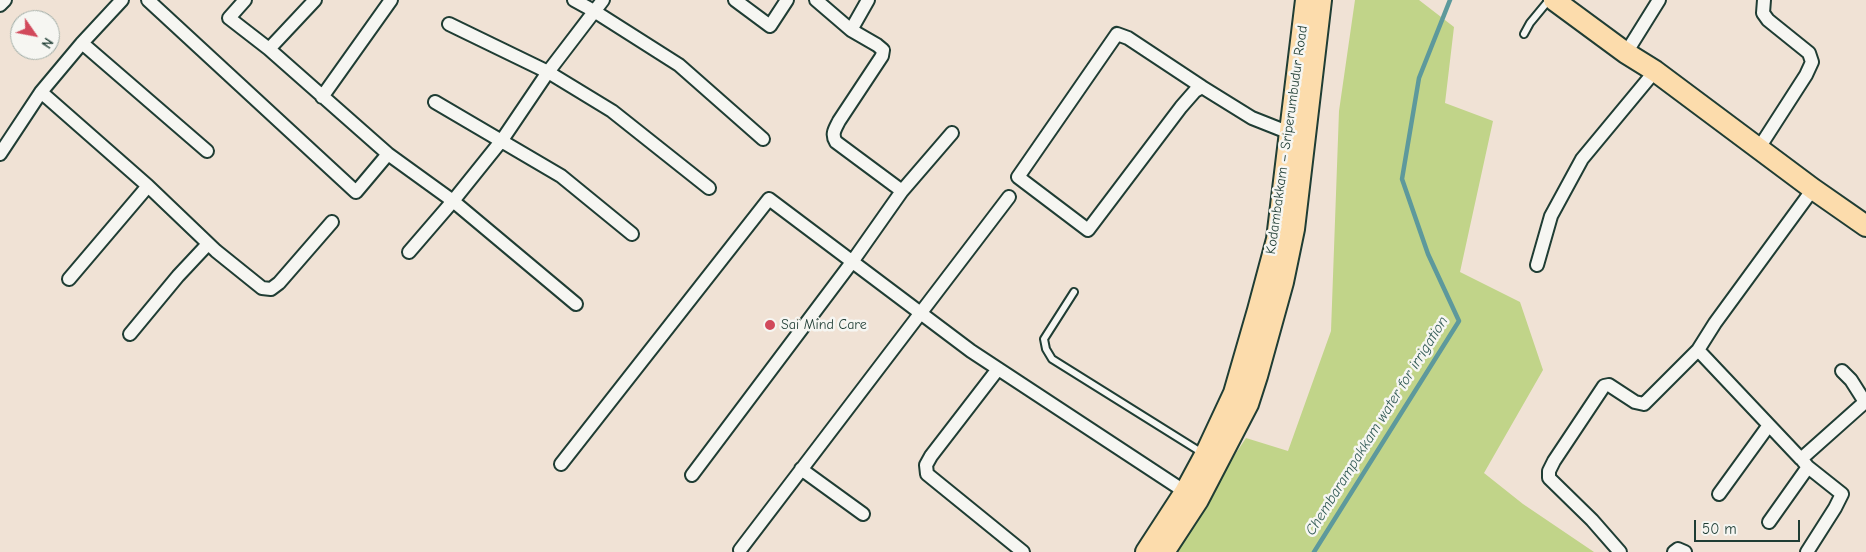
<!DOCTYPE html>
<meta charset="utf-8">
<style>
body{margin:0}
#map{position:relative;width:1866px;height:552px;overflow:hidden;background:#f0e2d5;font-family:"Comic Neue",sans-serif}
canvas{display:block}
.north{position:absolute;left:10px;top:10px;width:50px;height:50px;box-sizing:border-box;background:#f6f6f2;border:1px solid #a0aca6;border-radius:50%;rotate:123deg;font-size:14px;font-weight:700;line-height:20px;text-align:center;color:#1f3d34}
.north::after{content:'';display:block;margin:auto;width:18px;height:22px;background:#d1495b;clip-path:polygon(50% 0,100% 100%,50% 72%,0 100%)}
.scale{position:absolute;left:1694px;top:520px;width:106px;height:22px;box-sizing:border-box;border:2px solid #1f3d34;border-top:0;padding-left:6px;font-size:15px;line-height:18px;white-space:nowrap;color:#1f3d34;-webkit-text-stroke:4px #f6f6f2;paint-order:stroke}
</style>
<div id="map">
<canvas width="1866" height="552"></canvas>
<div class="north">N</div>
<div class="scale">50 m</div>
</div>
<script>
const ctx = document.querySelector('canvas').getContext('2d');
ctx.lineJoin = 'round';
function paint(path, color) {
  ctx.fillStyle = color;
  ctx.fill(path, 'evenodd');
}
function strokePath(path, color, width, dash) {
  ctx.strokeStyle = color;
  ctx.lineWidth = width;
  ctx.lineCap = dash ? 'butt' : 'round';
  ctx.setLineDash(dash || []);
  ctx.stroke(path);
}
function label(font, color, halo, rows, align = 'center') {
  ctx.font = font + ' "Comic Neue",sans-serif';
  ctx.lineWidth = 5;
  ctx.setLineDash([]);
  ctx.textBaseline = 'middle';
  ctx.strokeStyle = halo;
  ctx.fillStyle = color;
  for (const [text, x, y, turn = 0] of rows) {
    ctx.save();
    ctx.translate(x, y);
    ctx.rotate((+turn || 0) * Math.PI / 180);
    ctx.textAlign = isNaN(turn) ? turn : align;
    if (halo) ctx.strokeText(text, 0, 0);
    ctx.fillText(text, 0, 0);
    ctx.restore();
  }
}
paint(new Path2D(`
 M1355 0H1419L1454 27 1445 103 1493 121 1460 272 1520 302 1543 370 1484 473 1523 504 1594 552H1170L1246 438 1288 451 1331 331 1339 111Z`), '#c1d489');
strokePath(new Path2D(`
 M1314 552 1459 321 1428 254 1402 179 1419 78 1450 0`), '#5d999c', 4.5);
const service = new Path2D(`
 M1524 34 1530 23 1549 0
 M1074 292 1044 339 1046 349 1052 359 1204 454`);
const minor = new Path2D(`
 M148 0 356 192 388 154
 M245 0 229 18 269 49 388 154 453 201 576 304
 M574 0 594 11 679 65 763 139
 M735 0 770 26 787 0
 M0 5 5 0
 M449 24 548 72 612 111 709 188
 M851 30 868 0
 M82 43 207 151
 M269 49 315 0
 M1626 53 1659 0
 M1202 87 1128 38 1117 34 1018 177 1088 230 1181 107 1195 91 1202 87 1252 118 1295 135
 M41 92 148 186 216 251 262 288 271 289 279 283 332 222
 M322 97 391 0
 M435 102 561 176 632 234
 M1759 148 1806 75 1812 62 1809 53 1768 20 1763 13 1764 0
 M0 154 41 92 82 43 122 0
 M902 191 952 133
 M409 252 453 201 502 140 548 72 603 0
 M1537 265 1551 216 1582 159 1655 71
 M69 279 148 186
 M130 334 178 276 208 244
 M1698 350 1801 459 1865 402 1851 380 1842 371
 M998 369 931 456 926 465 927 474 1023 552
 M561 464 769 199 971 351 1190 495
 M801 469 863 514
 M692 475 852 262 902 191 836 142C831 134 835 129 839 121L882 56 883 50 877 45 851 30 816 0
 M1719 494 1769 425
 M1769 522 1808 467 1803 461
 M740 550 1009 197
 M1620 552 1592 520 1549 478V471L1554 461 1604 386 1609 385 1635 402 1644 404 1698 350 1715 323 1813 189
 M1674 552 1678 549 1685 552
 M1807 552 1835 508 1842 494 1808 467`);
const primary = new Path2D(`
 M1554 0 1626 53 1655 71 1813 189 1866 226
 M1146 552 1185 492 1205 455 1234 393 1258 310 1277 239 1306 0
 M1164 552 1198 500 1248 404 1257 376 1283 282 1294 229 1321 0`);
strokePath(service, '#1f3d34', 10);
strokePath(minor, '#1f3d34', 16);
strokePath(primary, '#1f3d34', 24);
strokePath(service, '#f6f6f2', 6);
strokePath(minor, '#f6f6f2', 12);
strokePath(primary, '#fcdcac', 20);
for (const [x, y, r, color] of [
 [770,325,6,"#d1495b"]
]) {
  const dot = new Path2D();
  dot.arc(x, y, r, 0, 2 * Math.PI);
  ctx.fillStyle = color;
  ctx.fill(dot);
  strokePath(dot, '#f6f6f2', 2);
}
label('14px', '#1f3d34', '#f6f6f2', [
 ["Kodambakkam – Sriperumbudur Road",1287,140,-82]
]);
label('14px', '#1f3d34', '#f6f6f2', [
 ["Sai Mind Care",781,325]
], 'left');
label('italic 15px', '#345c57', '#f6f6f2', [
 ["Chembarampakkam water for irrigation",1377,426,-58]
]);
</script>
